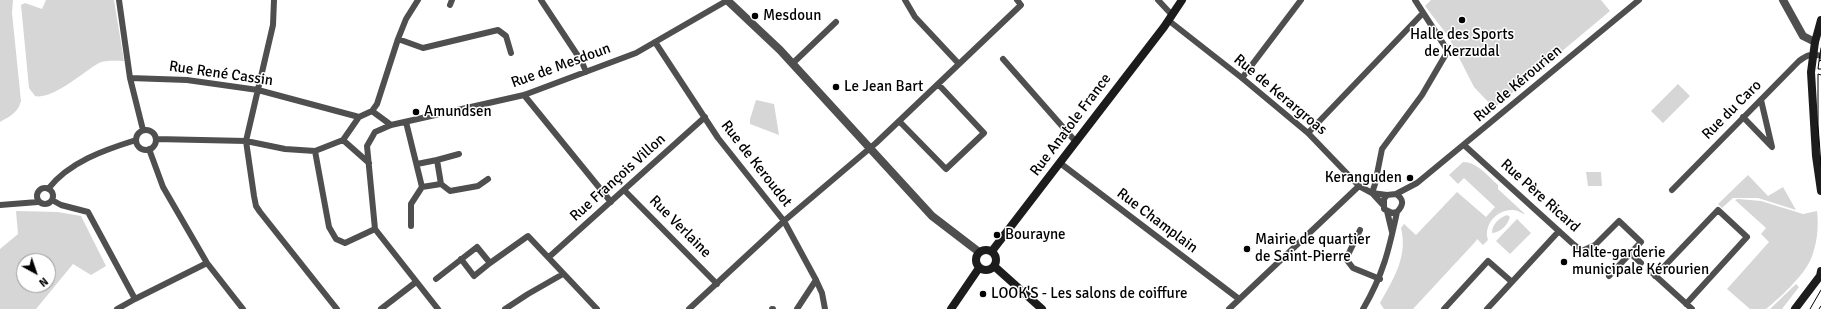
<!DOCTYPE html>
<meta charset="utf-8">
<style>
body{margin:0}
#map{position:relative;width:1821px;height:309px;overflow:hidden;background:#fff;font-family:Signika,sans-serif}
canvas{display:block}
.north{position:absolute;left:16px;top:253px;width:40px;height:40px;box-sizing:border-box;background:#fff;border:1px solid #999;border-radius:50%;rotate:140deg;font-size:11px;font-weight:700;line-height:16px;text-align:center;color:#000}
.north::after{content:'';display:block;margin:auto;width:14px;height:18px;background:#000;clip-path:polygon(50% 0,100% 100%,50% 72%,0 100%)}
</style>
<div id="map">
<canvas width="1821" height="309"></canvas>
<div class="north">N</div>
</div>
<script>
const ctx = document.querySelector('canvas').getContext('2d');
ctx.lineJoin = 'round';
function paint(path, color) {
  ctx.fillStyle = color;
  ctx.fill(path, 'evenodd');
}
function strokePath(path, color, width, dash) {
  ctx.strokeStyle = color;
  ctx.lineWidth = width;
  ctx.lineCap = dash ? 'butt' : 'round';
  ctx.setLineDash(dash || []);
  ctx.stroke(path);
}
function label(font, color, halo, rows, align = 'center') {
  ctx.font = font + ' Signika,sans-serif';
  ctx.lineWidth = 3;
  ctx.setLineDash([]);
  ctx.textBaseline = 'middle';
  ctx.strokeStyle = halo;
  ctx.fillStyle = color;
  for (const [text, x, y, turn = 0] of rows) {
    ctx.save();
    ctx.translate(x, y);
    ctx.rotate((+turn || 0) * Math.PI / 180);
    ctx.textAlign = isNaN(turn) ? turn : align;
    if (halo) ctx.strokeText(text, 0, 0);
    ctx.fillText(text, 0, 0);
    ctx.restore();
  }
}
paint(new Path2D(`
 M0 0H13L12 13 21 101C18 113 10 116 0 122Z
 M46 0H114L124 61C117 61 105 60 99 63 83 72 53 100 35 96L29 88 21 5 25 3 42 9Z
 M1431 0H1601L1610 11 1494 108 1474 87 1448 36 1425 6Z
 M1678 84 1690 96 1663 123 1651 111Z
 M756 100 774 104 779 135 750 124V119Z
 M1463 162C1477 162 1488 176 1498 185V189L1525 214C1522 214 1518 210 1513 210 1497 209 1483 225 1488 240L1483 245 1477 239 1476 241 1413 309H1384L1380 303C1394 278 1408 256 1401 228L1404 224 1416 235 1457 192 1486 217 1495 207 1464 178 1458 184 1449 175Z
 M1586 172H1601L1602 186H1588Z
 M1748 175 1768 196 1783 187 1796 210 1758 198H1733L1722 208 1718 204Z
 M1738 199 1761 201 1803 214 1817 211C1819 227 1817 246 1810 261 1802 277 1780 298 1766 309H1750L1727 289 1769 242 1761 234 1766 228 1735 200Z
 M16 211 58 212 81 216 106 266 91 275 73 264 36 309H0V249L18 234ZM24 261H48V285H24Z
 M1507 215 1510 217C1507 226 1501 232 1492 233 1492 224 1499 218 1507 215Z
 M1517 219 1531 233 1510 254 1496 241Z
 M1796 284 1799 287 1782 309H1770Z`), '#d6d6d6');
strokePath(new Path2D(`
 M119 0 130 78 143 130
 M274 0 273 25 246 141 254 196 256 206 260 212 337 309
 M541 0 582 62 586 72
 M905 0 915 17 959 64
 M1158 0 1172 15
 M450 5 452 0
 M1168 20 1242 78 1308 133 1359 186 1372 193 1383 205
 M398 39 423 48 498 30 506 36 511 53
 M655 42 718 138 784 221 816 280 822 293 825 309
 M1003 59 1076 142
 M792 64 836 22
 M130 78 187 80 258 90 359 117
 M1242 78 1301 0
 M524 95 611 202
 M372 111 377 104 398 39 406 19 418 0
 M372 111 391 125
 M1743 117 1772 147 1761 100
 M899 121 946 169 984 133 938 84
 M406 122 422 187 441 184 437 160 417 164
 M136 140a10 10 0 1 1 20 0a10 10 0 1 1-20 0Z
 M1308 133 1423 13
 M156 139 246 141 285 149 315 151 343 140 359 117 372 111
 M343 140 369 163
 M1464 145 1572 243 1582 251 1595 245 1619 221 1641 242 1609 276
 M149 149 163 187 207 263 243 309
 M315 151 329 227 336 239 345 243 375 229
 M437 160 459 154
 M1060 163 1239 299
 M441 184 450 191 478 186 488 179
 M37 196a8 8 0 1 1 16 0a8 8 0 1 1-16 0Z
 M48 189C69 162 104 150 136 140
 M624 190 717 284
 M1672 190 1799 61C1807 55 1812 53 1821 56
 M1372 193 1375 184 1382 149 1422 95 1446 54V48L1415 0
 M1372 193 1387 195
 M1396 194 1417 183 1639 0
 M52 200 61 205 88 212 135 299 207 263
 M0 205 38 202
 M1387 211 1392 232
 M411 226V204L422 187
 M1360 230 1346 259 1353 268 1380 279
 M1630 253 1641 263
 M549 257 705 117
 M461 259 474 276 490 263
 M1649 270 1692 309
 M1655 276 1718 210 1747 237 1686 304
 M436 279 477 247 490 263 528 236 597 309
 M117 309 135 299
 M381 309 416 282
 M438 309 375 229 367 146 375 132 391 125 524 95 636 53 728 0
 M505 309 528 294 563 274
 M689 309 784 221 876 143 1021 5 1017 0
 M772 309H773
 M797 309 816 280
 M1229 309 1359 186
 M1363 309C1383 275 1389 250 1397 212 1404 205 1404 199 1396 194L1387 195 1384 199V209L1392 213 1397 212
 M1444 309 1488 261 1512 282
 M1487 309 1559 231`), '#4f4f4f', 6);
strokePath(new Path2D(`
 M727 0 780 50 932 216 979 252
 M1783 0 1803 36 1815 42`), '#4f4f4f', 8);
strokePath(new Path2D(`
 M1821 20 1815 42 1811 72 1816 156 1821 191
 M976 260a10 10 0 1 1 20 0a10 10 0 1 1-20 0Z
 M992 251 1164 27 1182 0
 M994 266 1042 309
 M951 309 979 268
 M1795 309 1820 276 1821 271`), '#1c1c1c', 8);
strokePath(new Path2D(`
 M1821 48 1819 61 1821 60 1819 61 1818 69H1821
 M1821 75 1818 74V125L1821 165
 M1810 309 1821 290
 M1819 309 1821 306`), '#000', 1);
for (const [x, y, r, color] of [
 [755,16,4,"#000"],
 [1462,20,4,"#000"],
 [836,87,4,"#000"],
 [416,112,4,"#000"],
 [1410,178,4,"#000"],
 [997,235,4,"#000"],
 [1247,249,4,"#000"],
 [1564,262,4,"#000"],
 [983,294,4,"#000"]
]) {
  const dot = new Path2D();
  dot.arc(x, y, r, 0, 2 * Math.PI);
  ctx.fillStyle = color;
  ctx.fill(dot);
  strokePath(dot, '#fff', 1.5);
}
label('15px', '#000', '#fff', [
 ["Mesdoun",763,16],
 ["Halle des Sports",1462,35,"center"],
 ["de Kerzudal",1462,52,"center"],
 ["Le Jean Bart",844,87],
 ["Amundsen",424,112],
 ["Keranguden",1402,178,"right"],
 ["Bourayne",1005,235],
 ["Mairie de quartier",1255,240],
 ["de Saint-Pierre",1255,257],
 ["Halte-garderie",1572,253],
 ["municipale Kérourien",1572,270],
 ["LOOK'S - Les salons de coiffure",991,294]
], 'left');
label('15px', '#000', '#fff', [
 ["Rue de Mesdoun",561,66,-20],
 ["Rue René Cassin",221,74,8],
 ["Rue de Kérourien",1518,84,-40],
 ["Rue de Kerargroas",1280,95,40],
 ["Rue du Caro",1732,110,-45],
 ["Rue Anatole France",1071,125,-53],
 ["Rue de Keroudot",756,164,52],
 ["Rue François Villon",618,178,-42],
 ["Rue Père Ricard",1540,196,42],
 ["Rue Champlain",1157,221,37],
 ["Rue Verlaine",680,227,45]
]);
</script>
